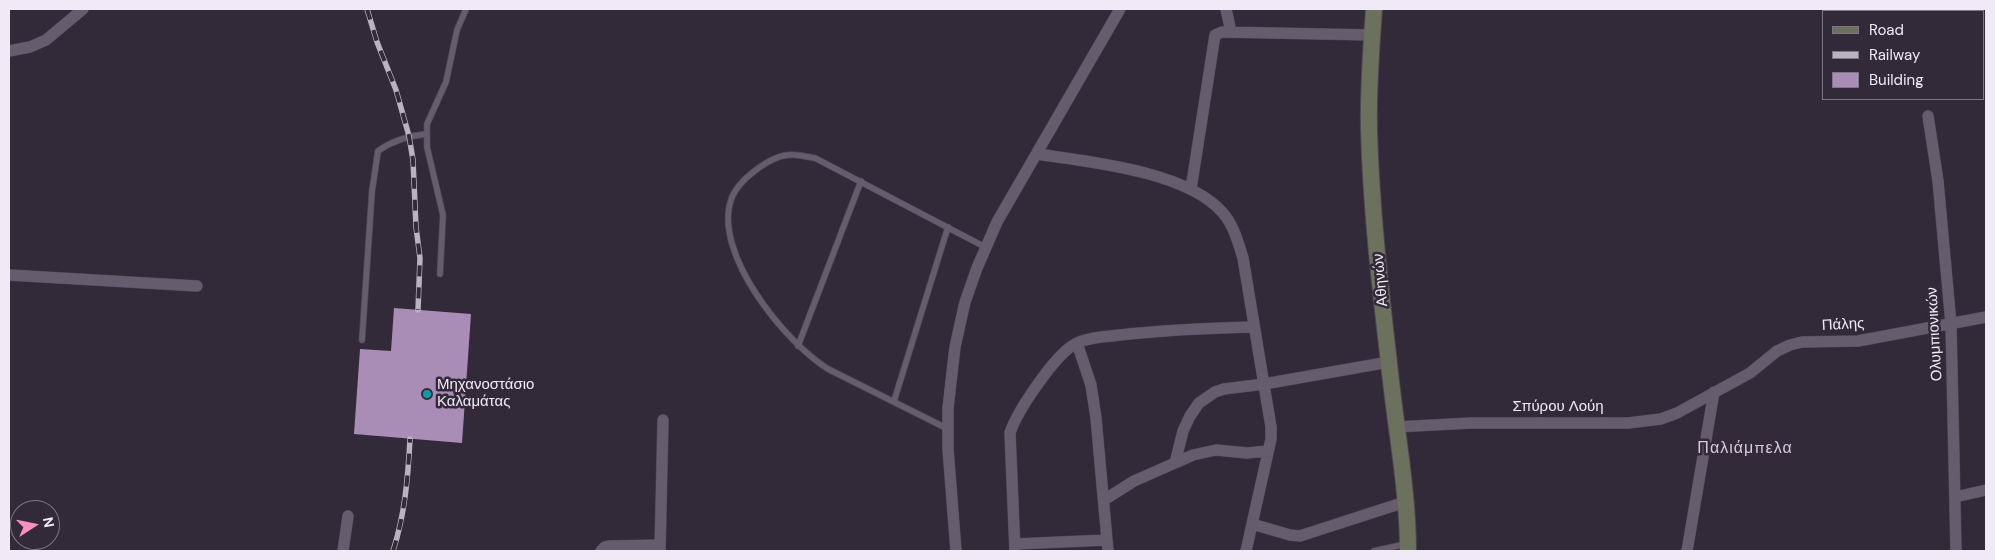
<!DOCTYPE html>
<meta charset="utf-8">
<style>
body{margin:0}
#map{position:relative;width:1995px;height:560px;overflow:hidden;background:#322939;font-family:"DM Sans",sans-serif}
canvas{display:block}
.frame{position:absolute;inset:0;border:10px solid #efeaf5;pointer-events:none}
.legend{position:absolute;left:1822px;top:10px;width:162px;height:90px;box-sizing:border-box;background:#322939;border:1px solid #7e7684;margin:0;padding:6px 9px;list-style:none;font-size:15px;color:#efeaf5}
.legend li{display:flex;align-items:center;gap:10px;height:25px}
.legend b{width:25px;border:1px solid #7e7684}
.north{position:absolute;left:10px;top:500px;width:50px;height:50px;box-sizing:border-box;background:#322939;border:1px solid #7e7684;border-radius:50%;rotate:79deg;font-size:14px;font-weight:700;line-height:20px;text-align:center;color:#efeaf5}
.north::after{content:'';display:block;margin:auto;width:18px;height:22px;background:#fc8fc2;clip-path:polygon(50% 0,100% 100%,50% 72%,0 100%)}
</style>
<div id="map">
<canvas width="1995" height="560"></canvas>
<div class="frame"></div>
<ul class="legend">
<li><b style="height:6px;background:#6b715d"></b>Road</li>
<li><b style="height:6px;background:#b9b3bf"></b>Railway</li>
<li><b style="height:14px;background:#aa8db7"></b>Building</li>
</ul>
<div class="north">N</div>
</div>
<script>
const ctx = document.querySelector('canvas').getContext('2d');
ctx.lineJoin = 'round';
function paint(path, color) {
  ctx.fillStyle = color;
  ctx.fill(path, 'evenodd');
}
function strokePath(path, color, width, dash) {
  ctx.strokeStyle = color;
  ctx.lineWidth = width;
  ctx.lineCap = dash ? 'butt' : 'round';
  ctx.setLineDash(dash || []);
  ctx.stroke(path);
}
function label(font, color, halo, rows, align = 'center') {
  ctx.font = font + ' "DM Sans",sans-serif';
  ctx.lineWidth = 5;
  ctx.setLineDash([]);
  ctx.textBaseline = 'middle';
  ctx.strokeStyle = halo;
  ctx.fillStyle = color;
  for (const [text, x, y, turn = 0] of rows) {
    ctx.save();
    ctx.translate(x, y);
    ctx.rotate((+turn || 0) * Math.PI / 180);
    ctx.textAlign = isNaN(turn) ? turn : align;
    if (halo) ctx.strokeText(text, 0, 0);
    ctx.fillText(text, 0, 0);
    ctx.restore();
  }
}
paint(new Path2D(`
 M394 308 471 314 462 443 354 434 360 349 391 351Z`), '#aa8db7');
const lane = new Path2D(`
 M440 274 443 215 427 147V124L446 82 457 30 466 9
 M362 340 372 191 378 151C393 140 408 136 426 134
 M798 346 861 181
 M894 401 948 227
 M948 429 828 369C785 342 713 254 731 200 734 190 744 179 752 173 762 165 775 156 788 155 796 154 807 157 815 158L985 247
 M1374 551 1406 544`);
const street = new Path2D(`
 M1226 9 1231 32
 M9 51 30 47 46 40 83 9
 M1928 116 1938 181 1951 324 1956 551
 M1037 154C1090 162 1187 171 1223 213 1234 226 1238 242 1243 258L1271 427V439L1246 551
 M1191 189 1215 35 1222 32 1372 35
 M9 275 197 286
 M1077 343 1091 385 1096 418 1108 551
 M1396 427 1471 423H1628L1661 419 1677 413 1750 373 1777 351 1790 345 1802 342 1858 341 1986 317
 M1175 463 1193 455 1216 450 1247 453 1268 451
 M1955 497 1986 490
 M1104 500 1134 481 1175 463 1183 431 1190 416 1199 403 1215 392 1224 389 1264 384 1389 362
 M1252 524 1290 535 1300 536 1405 502
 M1015 544 1107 540
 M343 551 348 516
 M601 551 605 547 610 546 660 545
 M660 551 663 420
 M956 551 948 449V408L955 347 965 302 977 268 997 222 1120 9
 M1015 551 1010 433C1017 411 1055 355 1075 344 1087 337 1106 337 1120 335 1164 330 1209 328 1254 327
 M1687 551 1714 392`);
const secondary = new Path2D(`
 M1374 9C1371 49 1368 89 1369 130 1371 207 1380 286 1389 363 1395 425 1408 489 1408 551`);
strokePath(lane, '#4d4653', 7);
strokePath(street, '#4d4653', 12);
strokePath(secondary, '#4d4653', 18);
strokePath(lane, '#655c6e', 5.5);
strokePath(street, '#655c6e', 11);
strokePath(secondary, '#6b715d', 16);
const rail = new Path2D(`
 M367 9 377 42 396 90 409 136 413 160 416 227 420 258 418 310
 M393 551C405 514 408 477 410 439`);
strokePath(rail, '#b9b3bf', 5.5);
strokePath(rail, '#322939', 4, [11]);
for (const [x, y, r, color] of [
 [427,394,5,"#0f9aa8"]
]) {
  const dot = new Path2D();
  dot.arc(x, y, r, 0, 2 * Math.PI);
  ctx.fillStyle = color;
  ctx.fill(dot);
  strokePath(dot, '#322939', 2);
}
label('15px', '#efeaf5', '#322939', [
 ["Αθηνών",1381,280,-95],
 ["Πάλης",1843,325,-3],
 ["Ολυμπιονικών",1935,334,-93],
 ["Σπύρου Λούη",1558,407]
]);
label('15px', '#efeaf5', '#322939', [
 ["Μηχανοστάσιο",437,385],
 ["Καλαμάτας",437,402]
], 'left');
ctx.letterSpacing = '1px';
label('16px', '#d5cbdf', '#322939', [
 ["Παλιάμπελα",1745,449]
]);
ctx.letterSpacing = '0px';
</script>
